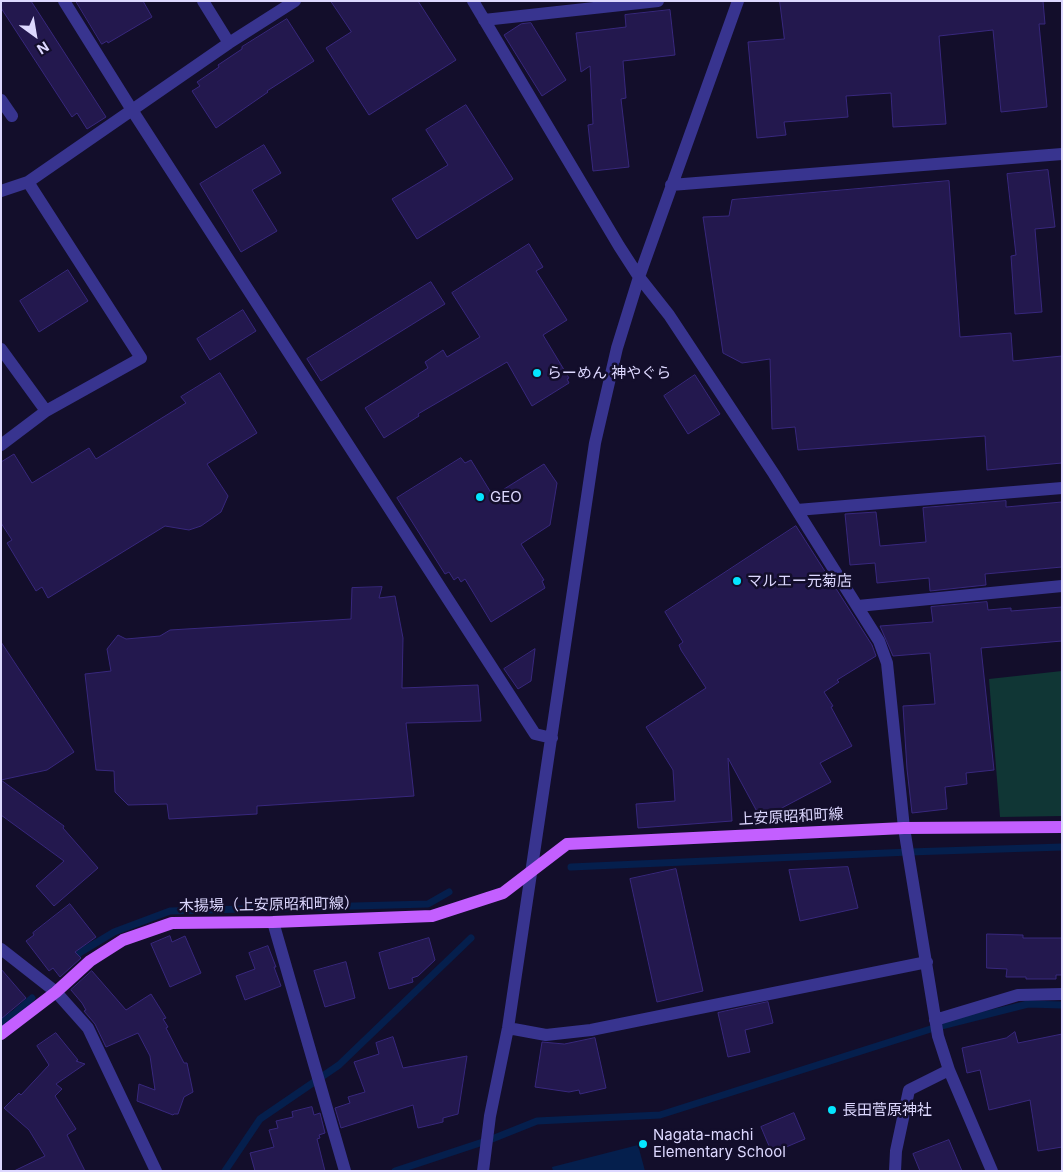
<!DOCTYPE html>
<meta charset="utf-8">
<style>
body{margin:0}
#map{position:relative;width:1063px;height:1172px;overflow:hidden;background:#130e2b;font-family:Inter,sans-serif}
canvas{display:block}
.frame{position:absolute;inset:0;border:2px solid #ddd8ff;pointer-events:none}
.north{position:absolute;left:10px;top:10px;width:50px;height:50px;-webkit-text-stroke:4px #130e2b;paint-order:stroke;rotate:148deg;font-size:14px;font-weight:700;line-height:20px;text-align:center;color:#ddd8ff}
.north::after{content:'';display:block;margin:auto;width:18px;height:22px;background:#ddd8ff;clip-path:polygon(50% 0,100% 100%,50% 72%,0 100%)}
</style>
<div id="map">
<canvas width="1063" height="1172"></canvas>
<div class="frame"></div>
<div class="north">N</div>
</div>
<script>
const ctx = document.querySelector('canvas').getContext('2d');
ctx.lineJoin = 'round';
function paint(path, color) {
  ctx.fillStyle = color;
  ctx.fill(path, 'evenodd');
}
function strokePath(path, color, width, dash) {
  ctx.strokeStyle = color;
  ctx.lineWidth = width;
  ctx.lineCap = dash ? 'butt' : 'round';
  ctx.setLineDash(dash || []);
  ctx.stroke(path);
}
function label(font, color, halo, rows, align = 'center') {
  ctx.font = font + ' Inter,"Noto Sans JP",sans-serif';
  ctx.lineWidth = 5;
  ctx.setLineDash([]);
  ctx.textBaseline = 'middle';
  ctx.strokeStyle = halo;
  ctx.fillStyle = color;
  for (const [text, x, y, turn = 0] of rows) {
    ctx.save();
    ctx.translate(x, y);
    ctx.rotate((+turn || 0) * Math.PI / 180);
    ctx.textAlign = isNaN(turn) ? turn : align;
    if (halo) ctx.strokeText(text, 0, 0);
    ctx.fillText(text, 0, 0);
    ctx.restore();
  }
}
paint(new Path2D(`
 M1062 671V816L1000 817 989 679Z`), '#103635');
paint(new Path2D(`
 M638 1145 645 1171H553L552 1167Z`), '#051f4d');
strokePath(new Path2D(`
 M571 867 909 852 1062 847
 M71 961 81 952 114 932 170 911 428 904 449 892
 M1 1023 14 1014 32 998
 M225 1171 260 1119 339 1065 471 938
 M395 1171 492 1139 537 1121 660 1115 937 1027 1028 1004 1062 1005`), '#051f4d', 7);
const building = new Path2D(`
 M1 1H31L106 117 87 129 77 113 72 117 1 8Z
 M76 1H143L152 17 108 43 107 41 102 44Z
 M331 1H418L456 60 369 115 326 48 351 32Z
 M780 1H1043L1045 24H1039L1047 107 1001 112 993 30 939 36 946 124 893 127 891 93 846 96 848 117 784 122 786 135 757 138 748 42 784 39Z
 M670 10 675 55 623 61 626 98 621 99 629 167 593 171 588 125 593 124 590 66 581 72 576 33 626 27 625 15Z
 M287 19 314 61 267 91 268 92 216 128 192 91 200 86 197 82 219 67 218 65 242 49V47Z
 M531 23 566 80 542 96 504 35 521 24Z
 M466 105 513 179 417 239 392 199 448 165 426 130Z
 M264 145 281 173 252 190 277 231 241 252 200 184Z
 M1048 170 1055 227 1035 229 1042 312 1015 314 1011 256 1016 255 1007 174Z
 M949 181 960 337 1011 333 1013 361 1062 356V463L987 470 985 436 798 450 795 427 772 429 770 359 742 363 723 353 703 217 729 216 732 200Z
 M529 244 543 267 536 271 567 320 543 335 569 378 567 379 569 383 532 406 507 362 418 414 419 416 384 438 365 408 428 368 425 362 443 350 447 357 480 337 452 293Z
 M68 270 88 301 39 332 20 301Z
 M431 282 445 304 321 381 307 359Z
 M243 310 256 331 210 360 197 339Z
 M220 373 257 433 207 464 228 496 221 512 201 526 189 530 165 526 48 598 42 587 36 591 7 543 12 540 1 523V462L14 454 32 483 89 448 96 459 186 403 181 397Z
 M695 375 720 414 688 434 664 396Z
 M461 458 465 463 471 460 493 496 544 464 557 483 550 525 521 544 544 580 542 581 545 588 491 622 465 579 461 582 458 577 454 580 449 572 445 574 397 498Z
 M1006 501V507L1062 502V567L985 574 986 585 930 591 929 578 877 583 875 563 850 565 845 514 876 512 880 546 926 542 923 508Z
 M796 526 872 645 876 656 837 680 839 682 824 692 833 706 831 707 852 746 820 763 831 782 761 819 728 758 732 821 638 828 636 804 675 801 673 770 646 727 706 688 681 650 679 645 683 642 665 612Z
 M382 587 379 598 395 596 403 638 402 688 478 685 481 721 406 723 414 796 257 806V814L169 819 167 804 128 805 115 792 114 771 96 770 85 674 111 671 107 649 118 635 126 639 160 636 170 630 351 619 352 588Z
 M987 602 988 610 1011 608V611L1062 607V641L981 648 994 770 966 773 967 784 945 787 947 809 912 813 907 769 903 706 935 704 930 653 893 656 880 626 933 622 931 607Z
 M1 642 74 752 47 770 1 780Z
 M535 649 531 681 518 689 504 669Z
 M1 780 64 826 63 828 98 868 54 906 36 886 64 861 1 815Z
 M848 867 858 908 800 921 789 870Z
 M676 869 703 991 657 1002 630 879Z
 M70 904 96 937 75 952 81 958 60 977 53 968 49 971 26 941 34 935 33 933Z
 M987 934 1023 935V938H1062V975H1056V979H1026V977H1006L1007 969 987 968Z
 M170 936 172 942 185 936 201 973 170 987 151 944Z
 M429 938 435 960 418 976 412 978 413 982 389 989 379 953Z
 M268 946 276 967H274L281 986 245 1000 236 976 255 969 249 953Z
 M346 962 355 998 325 1007 314 971Z
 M1 969 26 998 1 1019Z
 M92 971 126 1010 151 994 166 1018 163 1019 168 1027 166 1028 184 1063H187L193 1092 184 1097 178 1114H174L173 1115 137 1101 139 1084 155 1090 150 1056 138 1033 106 1047 95 1024 84 1011 86 1010 82 1003 71 990Z
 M768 1002 773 1023 745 1030 750 1052 728 1057 718 1013Z
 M1015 1032 1018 1043 1062 1034V1147L1038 1151 1030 1100 989 1110 980 1070 967 1073 962 1048 1006 1038Z
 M56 1033 78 1060 76 1061 85 1064 56 1084 62 1089 55 1096 76 1129 67 1135 85 1171H14L45 1156 29 1130 4 1108 19 1093 21 1095 49 1065 37 1046Z
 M393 1037 403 1068 467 1056 458 1114 443 1118V1122L418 1128 413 1105 341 1128 335 1108 350 1103 348 1097 365 1092 354 1062 379 1054 376 1043Z
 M595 1038 606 1088 580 1094 579 1090 569 1092 535 1087 542 1042 564 1044Z
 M312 1107 314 1115 320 1113 325 1133 319 1135 320 1138 317 1139 325 1171H255L250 1153 274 1147 269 1130 278 1128 276 1121 293 1117 292 1112Z
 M794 1113 805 1139 772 1153 761 1127Z
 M949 1140 962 1171H920L913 1154Z`);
paint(building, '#23184e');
strokePath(building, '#38287d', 1);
strokePath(new Path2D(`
 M64 1 132 110 535 734 552 738
 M203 1 229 43
 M473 1 619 246 639 277 669 315 774 474 879 641 887 663 904 828 938 1036 949 1070 992 1171
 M484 20 658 1
 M1 100 12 116
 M671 185 1062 154
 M1 191 28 182 229 43 295 1
 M1 349 46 411
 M1 445 46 411 141 358 28 182
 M797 510 1062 488
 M858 606 1062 586
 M273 922 345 1171
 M1 949 56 992 88 1028 156 1171
 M935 1020 1018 995 1062 994
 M508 1028 546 1035 591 1030 927 962
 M483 1171 490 1116 508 1028 595 443 617 348 639 277 738 1
 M895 1171 896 1151 909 1090 949 1070`), '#38348f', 12);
strokePath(new Path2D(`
 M1 1034 56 992 90 961 123 940 172 923 273 922 432 916 503 893 567 844 904 828 1062 827`), '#c35fff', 12);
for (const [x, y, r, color] of [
 [537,373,5,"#04e6ff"],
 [480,497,5,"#04e6ff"],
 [737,581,5,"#04e6ff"],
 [832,1110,5,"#04e6ff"],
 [643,1144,5,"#04e6ff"]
]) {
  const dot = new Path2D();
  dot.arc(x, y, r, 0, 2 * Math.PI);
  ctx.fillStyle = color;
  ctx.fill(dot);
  strokePath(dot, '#130e2b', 2);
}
label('15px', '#ddd8ff', '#130e2b', [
 ["らーめん 神やぐら",547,373],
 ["GEO",490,497],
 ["マルエー元菊店",747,581],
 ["長田菅原神社",842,1110],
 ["Nagata-machi",653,1135],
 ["Elementary School",653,1152]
], 'left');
label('15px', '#ddd8ff', '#130e2b', [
 ["上安原昭和町線",791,817,-3],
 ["木揚場（上安原昭和町線）",269,905,-1]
]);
</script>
